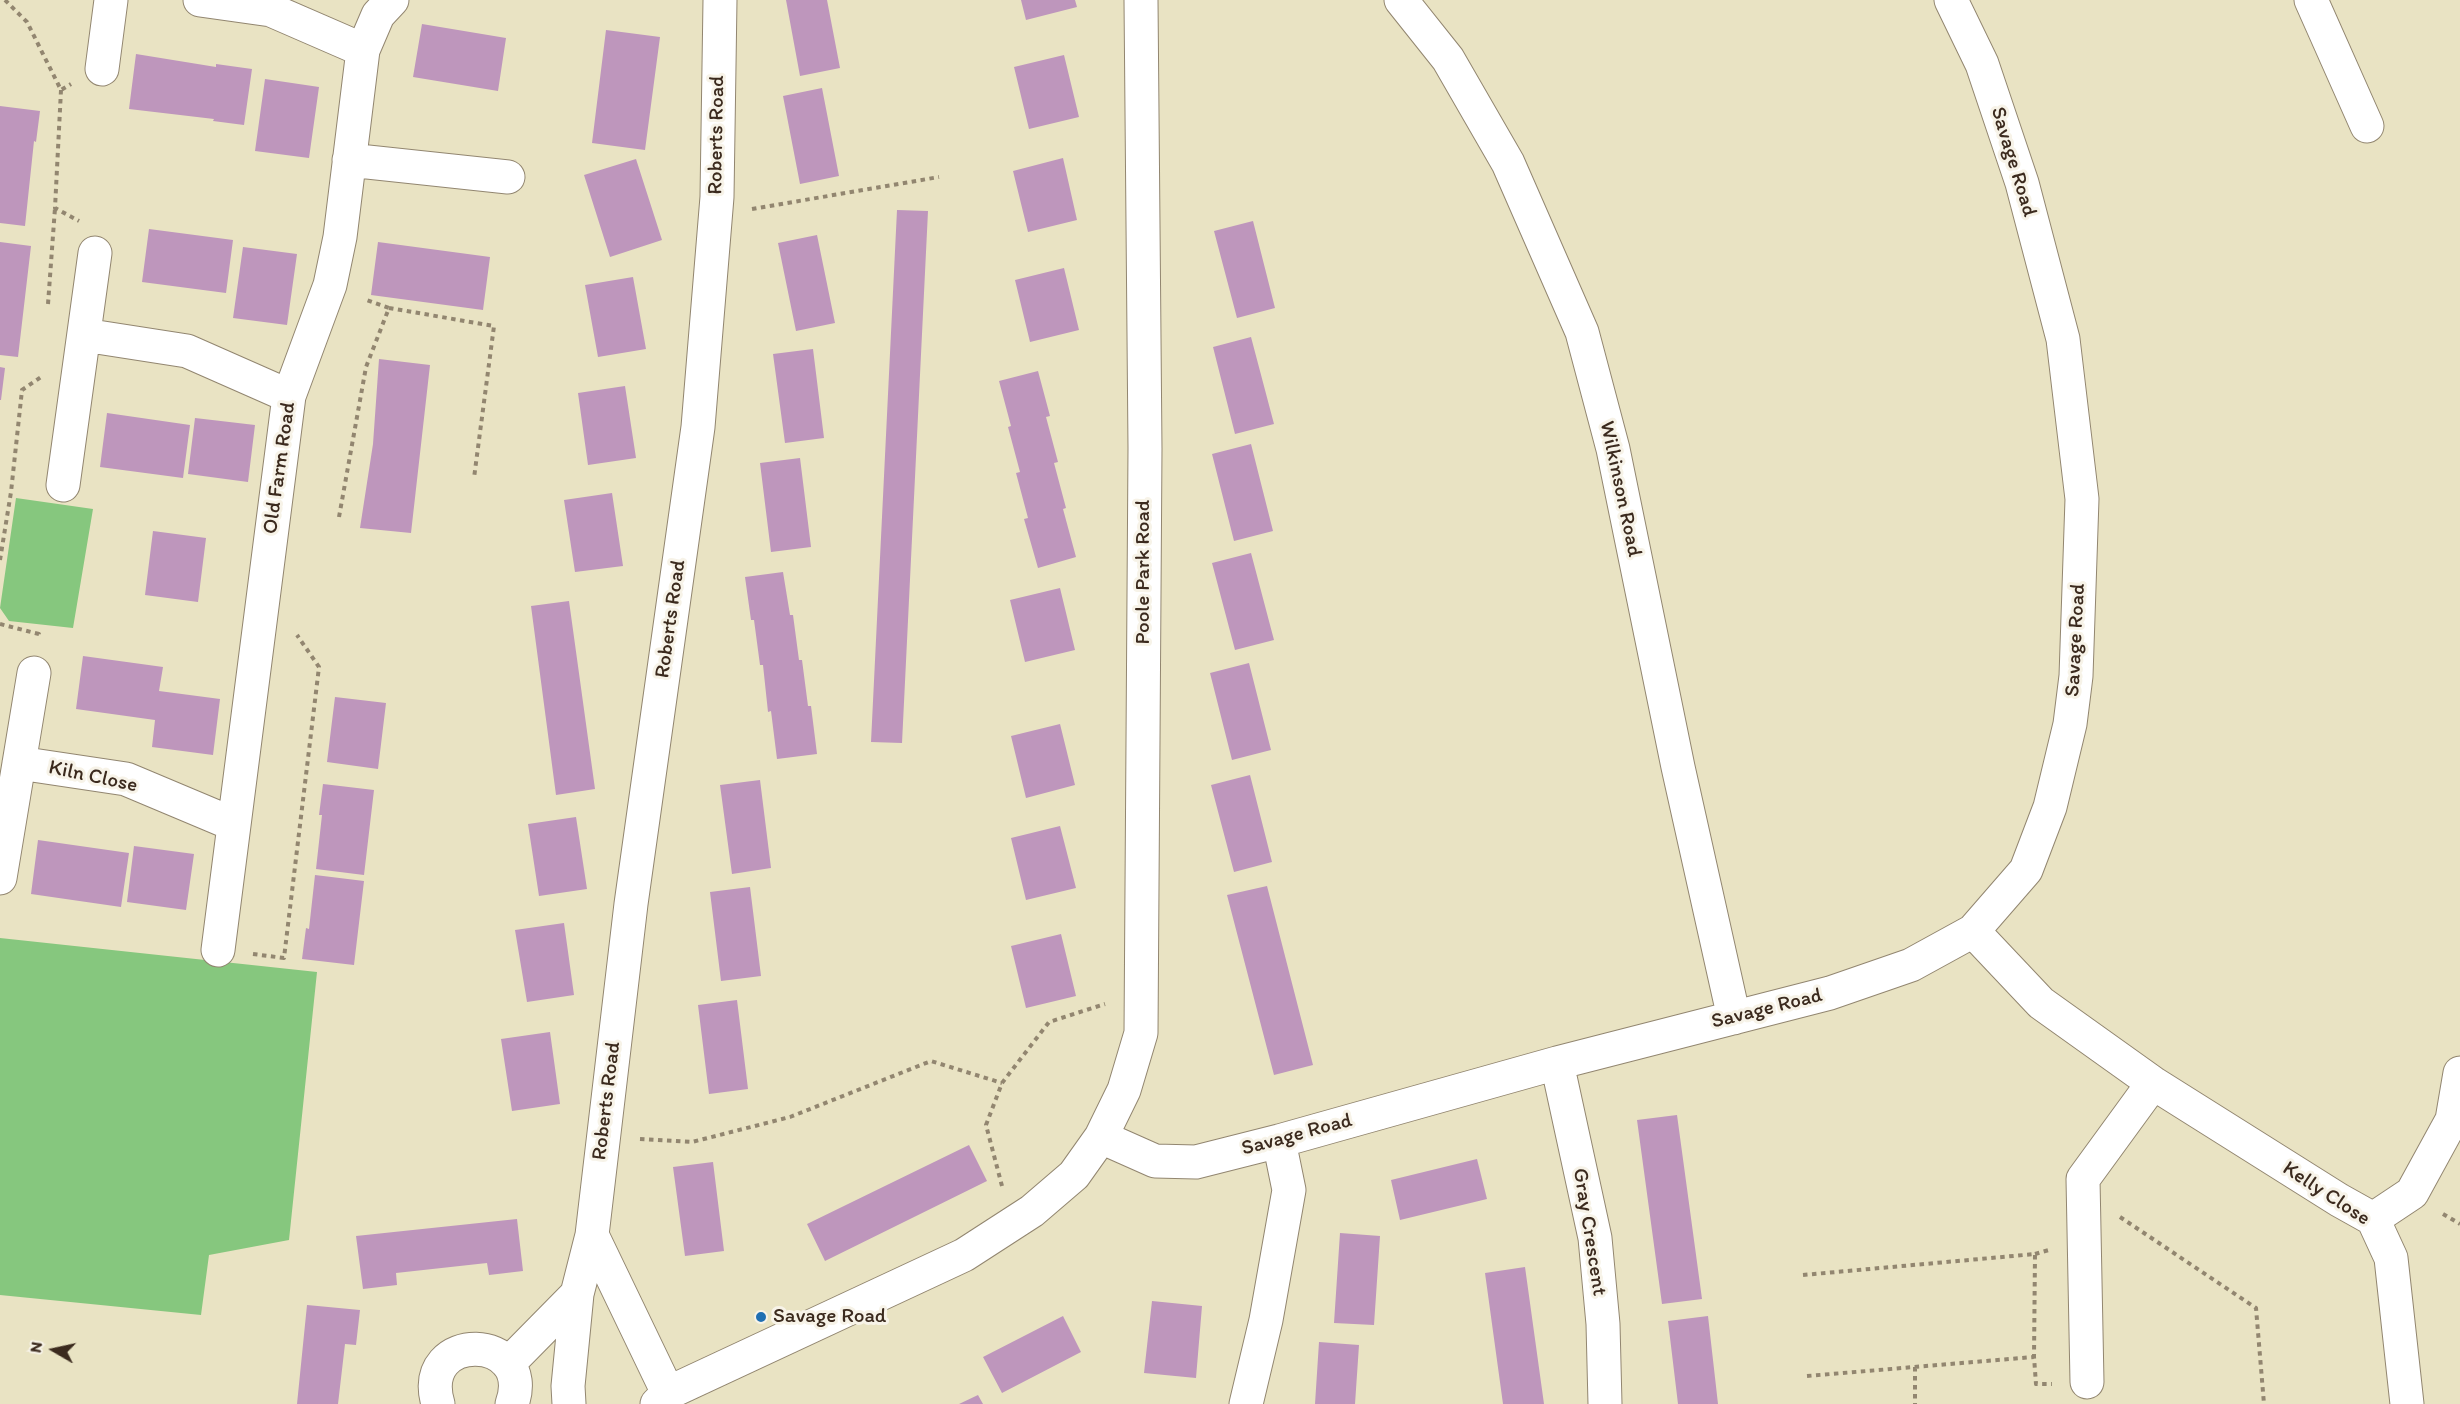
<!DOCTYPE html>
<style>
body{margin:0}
#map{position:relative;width:2460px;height:1404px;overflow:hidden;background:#e9e3c3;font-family:Itim,sans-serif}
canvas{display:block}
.north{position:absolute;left:24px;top:1320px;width:60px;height:60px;-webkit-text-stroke:4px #f7f3e8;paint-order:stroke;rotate:279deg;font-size:16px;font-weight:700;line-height:24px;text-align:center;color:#3b2a1e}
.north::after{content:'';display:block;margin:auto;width:21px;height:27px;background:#3b2a1e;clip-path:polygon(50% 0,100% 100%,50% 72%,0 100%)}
</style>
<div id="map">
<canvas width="2460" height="1404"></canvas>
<div class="north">N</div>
</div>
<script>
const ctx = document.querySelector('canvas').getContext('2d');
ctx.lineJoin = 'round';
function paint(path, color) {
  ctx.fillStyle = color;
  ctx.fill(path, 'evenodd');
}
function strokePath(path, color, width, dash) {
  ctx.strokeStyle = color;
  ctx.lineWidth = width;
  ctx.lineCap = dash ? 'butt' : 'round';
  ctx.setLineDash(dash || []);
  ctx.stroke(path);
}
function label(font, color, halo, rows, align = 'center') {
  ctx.font = font + ' Itim,sans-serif';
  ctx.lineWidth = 6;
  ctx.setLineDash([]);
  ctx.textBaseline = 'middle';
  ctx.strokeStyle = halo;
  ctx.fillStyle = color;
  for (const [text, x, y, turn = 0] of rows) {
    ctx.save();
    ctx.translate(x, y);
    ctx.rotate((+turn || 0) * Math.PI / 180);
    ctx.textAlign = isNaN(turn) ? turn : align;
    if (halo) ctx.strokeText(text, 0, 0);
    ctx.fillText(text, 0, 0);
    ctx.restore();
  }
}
paint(new Path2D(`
 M16 498 93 509 73 628 9 621 0 608Z
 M0 938 317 972 289 1240 209 1255 201 1315 0 1295Z`), '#86c77e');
paint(new Path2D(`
 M786 0H827L840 68 800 76Z
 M1021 0H1075L1077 7 1026 20Z
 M422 24 506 38 498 91 413 77Z
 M606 30 660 37 645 150 592 143Z
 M136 54 216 67V64L252 69 244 125 213 121 214 119 129 109Z
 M1064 55 1079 117 1029 129 1014 67Z
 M265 79 319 87 309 158 255 151Z
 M822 88 839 176 800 184 783 96Z
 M0 106 40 111 36 142 34 141 25 226 0 223Z
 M1063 158 1077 220 1028 232 1013 171Z
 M636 159 662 240 610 257 584 175Z
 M897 210 928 211 902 743 871 742Z
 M1253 221 1275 308 1237 318 1214 231Z
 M149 229 233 240 226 293 142 282Z
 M817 235 835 323 796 331 778 243Z
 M0 242 31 246 18 357 0 355Z
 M378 242 490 257 483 310 371 295Z
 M243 247 297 254 287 325 233 318Z
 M1064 268 1079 330 1030 342 1015 280Z
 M633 277 646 349 598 357 585 285Z
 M1251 337 1274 424 1235 434 1213 347Z
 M813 349 824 438 785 443 773 354Z
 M379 359 430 365 411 533 360 528 373 444Z
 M0 367 5 368 1 400H0Z
 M1038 371 1050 416 1046 417 1058 462 1054 463 1066 508 1063 509 1076 557 1038 568 1024 519 1028 518 1016 473 1020 472 1008 427 1011 426 999 381Z
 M625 386 636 458 588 465 578 393Z
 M107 413 190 425 183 478 100 467Z
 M195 418 255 425 248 482 188 474Z
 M1251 444 1273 531 1234 541 1212 454Z
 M800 458 811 547 771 552 760 463Z
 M612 493 623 566 575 572 564 500Z
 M153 531 206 538 198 602 145 595Z
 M1251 553 1274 640 1235 650 1212 563Z
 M783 572 790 615H793L799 660H802L808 706H811L817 754 777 759 771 711 768 712 763 665H760L754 620H751L745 577Z
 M1060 588 1075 650 1025 662 1010 600Z
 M569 601 595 789 556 795 531 606Z
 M83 656 163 667 159 691 220 699 213 755 152 747 155 720 76 709Z
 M1249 663 1271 750 1232 760 1210 673Z
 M335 697 386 703 378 769 327 762Z
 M1060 724 1075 785 1026 798 1011 736Z
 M1250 775 1272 862 1234 872 1211 785Z
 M760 780 771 868 732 874 720 785Z
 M323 784 374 790 364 875 316 869 322 815H319Z
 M576 817 587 889 539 896 528 824Z
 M1060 826 1076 888 1026 900 1011 838Z
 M38 840 129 853 121 907 31 894Z
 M134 846 194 854 186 910 127 902Z
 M315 875 364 881 354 965 302 959 306 928 309 929Z
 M1267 886 1313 1065 1274 1075 1227 895Z
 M750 887 761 976 721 981 710 892Z
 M564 923 574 995 527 1002 515 930Z
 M1061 934 1076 996 1026 1008 1011 946Z
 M737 1000 748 1089 709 1094 698 1005Z
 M550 1032 560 1104 512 1111 501 1039Z
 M1677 1115 1702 1299 1662 1304 1637 1120Z
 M969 1145 987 1181 825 1261 807 1224Z
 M1477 1159 1487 1199 1400 1220 1391 1180Z
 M713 1162 724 1251 685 1256 673 1167Z
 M517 1219 523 1271 489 1275 487 1263 396 1273 397 1285 363 1289 356 1236Z
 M1340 1233 1380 1236 1374 1325 1334 1323Z
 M1525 1267 1544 1404H1503L1485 1273Z
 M1152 1301 1202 1306 1196 1378 1144 1373Z
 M307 1305 360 1310 356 1345 345 1344 338 1404H297Z
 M1063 1316 1081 1352 1002 1393 983 1357Z
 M1708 1316 1718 1404H1678L1668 1321Z
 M1319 1342 1359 1345 1355 1404H1315Z
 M978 1395 983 1404H959Z`), '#be96bc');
const minor = new Path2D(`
 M200 0 271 10 363 50
 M1401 0 1448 59 1508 163 1582 332 1613 449 1678 767 1734 1018
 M2311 0 2367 126
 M102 69 111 0
 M349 160 508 177
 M84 335 187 351 289 396
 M63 485 95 253
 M19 763 126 779 233 824
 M0 878 34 673
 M1973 931 2041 1003 2153 1083 2339 1200 2373 1219 2391 1258 2407 1404
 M218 950 289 396 330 285 340 237 363 50 378 15 392 0
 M1557 1063 1595 1238 1603 1324 1605 1404
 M1101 1137 1155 1161 1196 1162 1279 1141 1557 1063 1830 993 1911 965 1973 931 2026 870 2050 807 2070 724 2076 676 2082 499 2063 339 2022 183 1982 64 1951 0
 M2373 1219 2412 1193 2452 1120 2460 1073
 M592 1235 668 1393
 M508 1364 577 1294
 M2087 1382 2083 1179 2153 1083
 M438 1404C416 1329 537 1333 512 1404
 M569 1404 568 1386 577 1294 592 1235 631 904 698 427 717 197 720 0
 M657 1404 668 1393 964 1255 1032 1211 1074 1175 1101 1137 1124 1090 1141 1033 1145 448 1141 0
 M1246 1404 1266 1320 1289 1190 1279 1141`);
strokePath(minor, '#928670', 35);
strokePath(new Path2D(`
 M5 0 27 22 61 90 71 84
 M61 90 55 208 79 221
 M752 209 939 177
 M48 304 55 208
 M389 308 494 326 474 478
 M339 517 366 367 389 308 364 299
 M0 560 11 492 22 390 41 377
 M0 624 39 634V637
 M253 954 284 958 319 667 297 635
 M640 1139 692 1142 790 1117 931 1061 1002 1083
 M1002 1186 986 1125 1002 1083 1049 1022 1105 1004
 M2443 1214 2460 1224
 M2120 1217 2256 1308 2264 1404
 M2035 1254 2049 1250
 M1803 1275 2035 1254 2034 1357
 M1915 1367V1404
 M1807 1376 2034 1357 2036 1384H2052`), '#928670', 4, [4.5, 4.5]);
strokePath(minor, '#fff', 33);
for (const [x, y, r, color] of [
 [761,1317,6,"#1f6fb2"]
]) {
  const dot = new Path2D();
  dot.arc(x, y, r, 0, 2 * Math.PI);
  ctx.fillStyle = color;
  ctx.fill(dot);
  strokePath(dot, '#f7f3e8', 2);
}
label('21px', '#3b2a1e', '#f7f3e8', [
 ["Roberts Road",717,135,-89],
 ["Savage Road",2013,162,73],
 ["Old Farm Road",280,468,-82],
 ["Wilkinson Road",1620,489,78],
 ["Poole Park Road",1144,572,-90],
 ["Roberts Road",671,619,-82],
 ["Savage Road",2076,640,-87],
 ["Kiln Close",93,777,12],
 ["Savage Road",1767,1009,-14],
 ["Roberts Road",607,1101,-83],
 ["Savage Road",1297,1135,-15],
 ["Kelly Close",2326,1194,33],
 ["Gray Crescent",1589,1232,81]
]);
label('21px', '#3b2a1e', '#f7f3e8', [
 ["Savage Road",773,1317]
], 'left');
</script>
